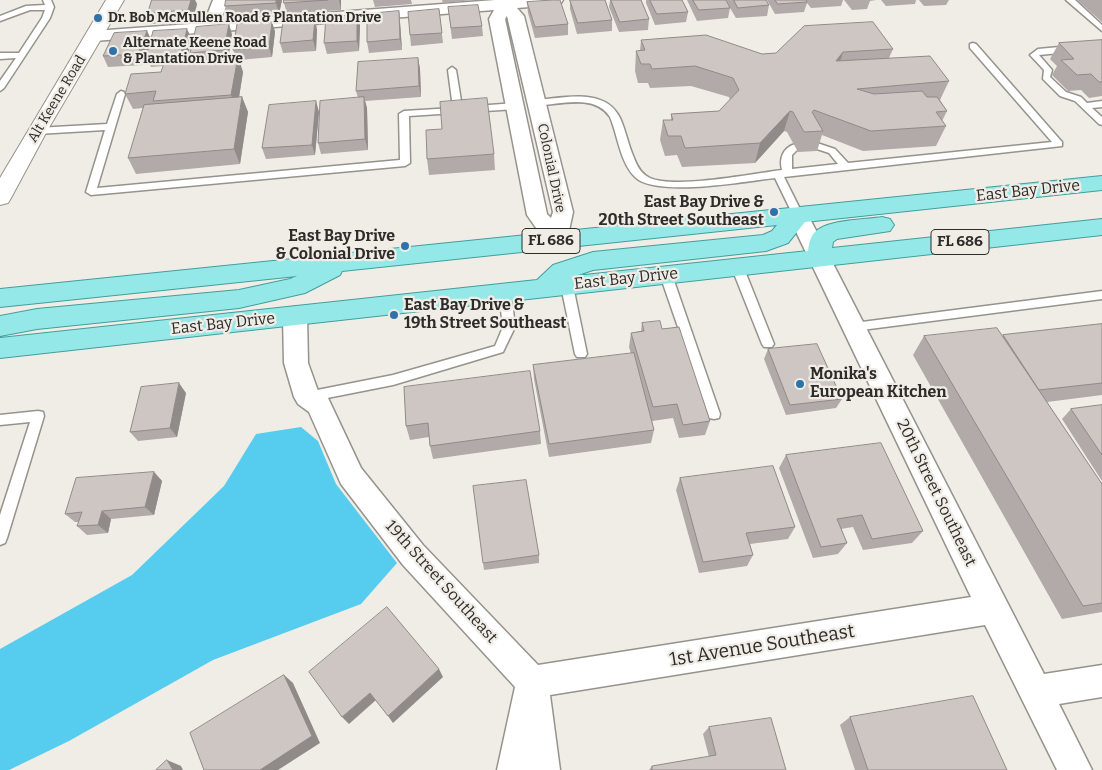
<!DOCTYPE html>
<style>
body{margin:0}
canvas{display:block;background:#f0ede6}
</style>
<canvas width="1102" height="770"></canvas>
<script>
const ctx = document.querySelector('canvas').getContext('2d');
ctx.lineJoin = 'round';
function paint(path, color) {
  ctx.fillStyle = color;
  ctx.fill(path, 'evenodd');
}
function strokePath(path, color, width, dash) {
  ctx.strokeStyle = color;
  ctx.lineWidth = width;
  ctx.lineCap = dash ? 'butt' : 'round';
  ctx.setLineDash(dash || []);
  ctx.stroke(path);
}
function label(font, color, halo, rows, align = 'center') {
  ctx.font = font + ' Bitter,serif';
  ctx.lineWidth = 4.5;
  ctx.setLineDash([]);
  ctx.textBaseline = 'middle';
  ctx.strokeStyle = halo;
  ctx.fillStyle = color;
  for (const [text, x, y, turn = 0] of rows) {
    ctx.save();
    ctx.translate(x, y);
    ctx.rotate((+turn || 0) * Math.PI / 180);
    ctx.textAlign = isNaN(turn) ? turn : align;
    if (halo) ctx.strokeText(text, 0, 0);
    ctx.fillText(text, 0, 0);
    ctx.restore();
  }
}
paint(new Path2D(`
 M301 427 318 441 336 484 397 563 361 604 213 660 69 741 9 770H0V649L132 575 224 486 256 434Z`), '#56ccef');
const service = new Path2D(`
 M43 0H51L54 7 50 18 4 88 0 91V81L16 58 0 59V53H19L42 18 45 10H30L0 21V16L26 6 45 5Z
 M1066 0H1075L1102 25V31Z
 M973 43 976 44 1062 142V146L784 177 803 215 798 219 793 215 775 178C746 181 656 198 635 177 620 162 618 136 610 117 595 94 561 104 537 106L532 103 537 100C564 98 605 87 620 118 626 131 628 145 634 158 637 166 641 174 650 178 675 189 752 174 782 170 779 158 783 148 795 144L800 147 792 155V169L838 164 829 153 811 147V143L814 142 835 149 848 163 1052 142 970 48V44Z
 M1102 43V49L1039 55 1052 70 1050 77 1066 92 1081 97 1087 103 1102 101V107L1092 108 1102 117V125L1099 124 1075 101 1060 96 1043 79 1044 70 1030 55 1038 49Z
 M452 67 456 70 462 107 516 103 521 106 516 109 409 116 410 163 405 166 91 195 86 192 105 130 37 134 32 131 37 128 107 124 117 94 121 91 124 92 125 94 97 188 400 160 399 114 404 111 453 108 448 70Z
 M737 262 743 266 774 344 772 347H764L762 344 731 266Z
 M666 271 672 275 720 414 719 418 714 419 709 418 708 414 660 275Z
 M567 282 573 286 587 354 585 357H577L575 354 561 286Z
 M505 289 511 293 515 327 503 352 393 385 307 402 303 401 301 397 303 393 307 392 393 375 495 346 503 327 499 293Z
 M1102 291V299L854 331 848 327 854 323Z
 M38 411 43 412 44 416 7 538 5 543 0 545V515L30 422 0 425V415Z`);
const minor = new Path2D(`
 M213 0H229L220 21 495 0H563L561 3 555 5 517 8 524 16 573 212 567 240 564 245 556 247 548 245 527 215 489 19 494 10 94 41 88 39 86 36 88 33 94 31 204 23ZM507 16 553 212 551 218 547 214 505 19Z
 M798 208 805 210 808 215 1044 674 1102 665V697L1059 704 1092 770H1057L985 625 550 695 560 770H497L515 687 403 565 341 484 309 412 298 404 294 397 284 363 283 316 287 310 295 307 303 310 307 316 308 363 318 391 328 398 361 468 423 545 538 665 971 597 788 215 791 210Z`);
const tertiary = new Path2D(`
 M106 0H124L47 131 11 198 8 203 0 205V178Z`);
const primary = new Path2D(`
 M1102 176V190L805 222 788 243 766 251 593 270 575 276 808 251C809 244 810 238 814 233 827 219 864 220 882 217L890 219 894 225 890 231 837 239 833 242 832 248 1102 219V235L0 358V338L537 280 553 265 593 252 763 235 772 231 777 225 342 271 340 275 305 293 239 308 37 329 0 336V316L37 309 239 290 290 279 297 276 0 307V289Z`);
strokePath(service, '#96938c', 3);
strokePath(minor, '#96938c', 3);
strokePath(tertiary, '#96938c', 2);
strokePath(primary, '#429e9c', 2);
paint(service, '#fff');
paint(minor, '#fff');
paint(tertiary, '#fff');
paint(primary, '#94e9e8');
paint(new Path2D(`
 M152 0H200H195L197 4 193 21 152 24 148 13Z
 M226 0H282L279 14 228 16 225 6Z
 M284 0H341V10L287 14 284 3Z
 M373 0H411L412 4 375 7Z
 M442 0H473L443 3Z
 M570 0H605L612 20V31L577 34 570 9Z
 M610 0H641L649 19 648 30 619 32 609 7Z
 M646 0H682L688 12 686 22 655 25 646 3Z
 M687 0H766L769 5 767 16 736 18 730 8 728 18 697 21Z
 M767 0H843L841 6 811 8 807 3 804 12 775 14Z
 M844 0H876L870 1 867 9 852 10Z
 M881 0H916L915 4 886 6Z
 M919 0H949L946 5 924 6Z
 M1077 0H1102V22Z
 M527 2 568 24V35L535 38 528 13Z
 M448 7 482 26 483 36 452 39Z
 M439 9 443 43 411 46 410 35Z
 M399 11 400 22 402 50 369 53 367 42Z
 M357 15 360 25 359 51 327 54 324 43Z
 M272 22 275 32 272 57 239 60 243 72 239 97H242L248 112 240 164 136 174 128 158 143 108 133 109 125 94 161 72 163 66 151 67 146 57 143 65 108 67 103 56 147 31 151 39H192L186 61 193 60 190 53 229 24 232 35 228 57H236L233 50Z
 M317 29 316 51 283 53 280 43Z
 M641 40 762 54 893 49 889 58 949 81 940 100 947 111 942 121 946 126 936 146 863 151 822 135 817 151 798 152 787 132 784 131 755 163 682 167 677 155 665 156 660 140 663 120H671V114L719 111 730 100 729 97 691 86 650 88 648 83H638L635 71 636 51H640Z
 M1102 40V96L1089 98 1081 90 1068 91 1052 75 1057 66 1050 59 1059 43Z
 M418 58 420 69 421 97 365 101 367 108 368 150 321 154 318 143 358 98 356 91Z
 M319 112 315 155 266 159 262 148Z
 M494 154 495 170 429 175 427 159Z
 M642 323 710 421 705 435 679 438 673 418 652 421 654 430 651 443 549 457 534 379 533 365 631 354 629 347 631 333 641 331Z
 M1102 324V395L1047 402 1102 484V612L1062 619 913 355 924 336H1003V335Z
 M768 349 842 399 836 408 786 415 764 359Z
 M404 387 540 431 541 444 433 459 430 446 429 437 410 440 406 426Z
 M186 393 177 437 138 441 130 432Z
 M1102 405V481L1062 419 1071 409Z
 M786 455 923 531 912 543 863 550 853 527 841 529 847 543 838 554 813 558 779 468Z
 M154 472 162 481 154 515 111 519 108 533 87 535 77 526 79 522H75L65 514Z
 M680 478 795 527 788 539 750 544 753 555 747 566 699 573 676 490Z
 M539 555V563L484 570 483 563Z
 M850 717 1007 770H855L840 725Z
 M709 727 786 770H649L652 766 709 757 703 734Z`), '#b1aaa8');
paint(new Path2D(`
 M191 0H195L197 4 193 21 188 10Z
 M276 0H282L279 14 276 3Z
 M339 0H341V10Z
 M399 11 400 22 402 50 400 39Z
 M357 15 360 25 359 51 357 41Z
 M315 19 317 29 316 51 313 40Z
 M272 22 275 32 272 57 269 47Z
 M229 24 232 35 228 60 224 50Z
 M187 29 192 39 186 64 181 54Z
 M147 31 152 42 143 65 138 54Z
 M843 52 837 72 836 61Z
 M238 57 243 72 237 110 231 95Z
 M418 58 420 69 421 97 419 86Z
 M242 97 248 112 240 164 234 149Z
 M364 97 367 108 368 150 365 139Z
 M316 101 319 112 315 155 312 145Z
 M790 111 784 131 755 163 760 143Z
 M179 383 186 393 177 437 170 428Z
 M154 472 162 481 154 515 145 507Z
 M102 511 111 519 108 533 98 525Z
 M439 669 443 677 393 723 388 716Z
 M284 675 293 683 320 743 278 770H260Z
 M370 693 376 700 349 724 342 717Z
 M167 760 181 766 183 770H173Z`), '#908b88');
const building = new Path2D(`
 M152 0H191L188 10 148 13Z
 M226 0H276V3L225 6Z
 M284 0H328L284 3Z
 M553 0H560L568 24 535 27 527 2Z
 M570 0H605L612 20 578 23Z
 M611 0H641L649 19 620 22Z
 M650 0H682L688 12 657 14Z
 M693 0H726L730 8 699 10Z
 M734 0H766L769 5 738 8Z
 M775 0H806L807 2 778 4Z
 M478 5 482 26 451 28 448 7Z
 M439 9 442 33 410 35 408 12Z
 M399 11 400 39 367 42V14Z
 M357 15V41L324 43 326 17Z
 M315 19 313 40 280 43 283 21Z
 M272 22 269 47 233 50 237 24Z
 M873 22 893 49 843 52 836 61 930 56 949 81 857 89 874 94 922 91 927 97H937L947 111 936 112 946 126 871 131 814 110 812 112 823 131 804 132 793 112 790 111 760 143 685 148 681 136H668L663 120H673L671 114 719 111 739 90 733 78 695 66 652 69 650 64H641L636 51 645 50 641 40 706 35 762 54 776 53 804 26Z
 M229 24 224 50 190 53 196 27Z
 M187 29 181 54 146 57 153 31Z
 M147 31 138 54 103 56 114 33Z
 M1102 40V82H1099L1091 74 1077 75 1061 60 1074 59 1059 43Z
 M238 57 231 95 153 101 156 91 125 94 131 74 161 72 164 63Z
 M418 58 419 86 356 91 358 62Z
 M242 97 234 149 128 158 144 105Z
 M364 97 365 139 318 143 320 101Z
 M487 98 494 154 427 159 426 130 442 129 440 102Z
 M316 101 312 145 262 148 269 105Z
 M660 321 662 329 679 327 710 421 683 425 677 404 653 407 631 333 644 331 642 323Z
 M1102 324V383L1039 390 1003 335Z
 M997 328 1102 484V603L1083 606 924 336Z
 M817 344 842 399 790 405 768 349Z
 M634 353 654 430 549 444 533 365Z
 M530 371 540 431 430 446 428 423 406 426 404 387Z
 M179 383 170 428 130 432 141 387Z
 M1102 405V455L1071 409Z
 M881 443 923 531 872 539 862 515 837 519 847 543 821 547 786 455Z
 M773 466 795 527 746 533 753 555 703 562 680 478Z
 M154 472 145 507 102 511 98 525 77 526 82 512 65 514 76 478Z
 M526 480 539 555 483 563 473 486Z
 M387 607 439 669 388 716 370 693 342 717 309 672Z
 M284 675 312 736 260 770H204L190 733Z
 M973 696 1007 770H868L850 717Z
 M771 718 786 770H652V766L716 755 709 727Z
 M167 760 173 770H156Z`);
paint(building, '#cec6c3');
strokePath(building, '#908b88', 1);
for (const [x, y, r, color] of [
 [98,18,5,"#2f72a8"],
 [113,51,5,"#2f72a8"],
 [774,212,5,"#2f72a8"],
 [405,246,5,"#2f72a8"],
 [394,315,5,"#2f72a8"],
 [800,384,5,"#2f72a8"]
]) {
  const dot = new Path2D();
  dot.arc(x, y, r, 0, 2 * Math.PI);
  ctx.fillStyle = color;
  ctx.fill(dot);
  strokePath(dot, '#f0ede6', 2);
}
label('bold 14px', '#2e2c2a', '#f0ede6', [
 ["Dr. Bob McMullen Road & Plantation Drive",108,18],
 ["Alternate Keene Road",123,43],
 ["& Plantation Drive",123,59]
], 'left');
label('14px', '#2e2c2a', '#f0ede6', [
 ["Alt Keene Road",57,99,-59],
 ["Colonial Drive",551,168,78]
]);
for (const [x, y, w] of [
 [551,241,58],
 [960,242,58]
]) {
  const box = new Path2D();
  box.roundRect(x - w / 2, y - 12.5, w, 25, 4);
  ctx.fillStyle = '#f0ede6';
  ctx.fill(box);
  strokePath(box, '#2e2c2a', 1);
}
label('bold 15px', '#2e2c2a', null, [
 ["FL 686",551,241],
 ["FL 686",960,242]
]);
label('16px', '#2e2c2a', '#f0ede6', [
 ["East Bay Drive",1028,191,-6],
 ["East Bay Drive",626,279,-6],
 ["East Bay Drive",223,324,-6],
 ["20th Street Southeast",936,493,64],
 ["19th Street Southeast",441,582,48]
]);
label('bold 16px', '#2e2c2a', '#f0ede6', [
 ["East Bay Drive &",764,203],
 ["20th Street Southeast",764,221],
 ["East Bay Drive",395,237],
 ["& Colonial Drive",395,255],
 ["East Bay Drive &",404,306,"left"],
 ["19th Street Southeast",404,324,"left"],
 ["Monika's",810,375,"left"],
 ["European Kitchen",810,393,"left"]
], 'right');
label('19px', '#2e2c2a', '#f0ede6', [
 ["1st Avenue Southeast",762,646,-9]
]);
</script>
